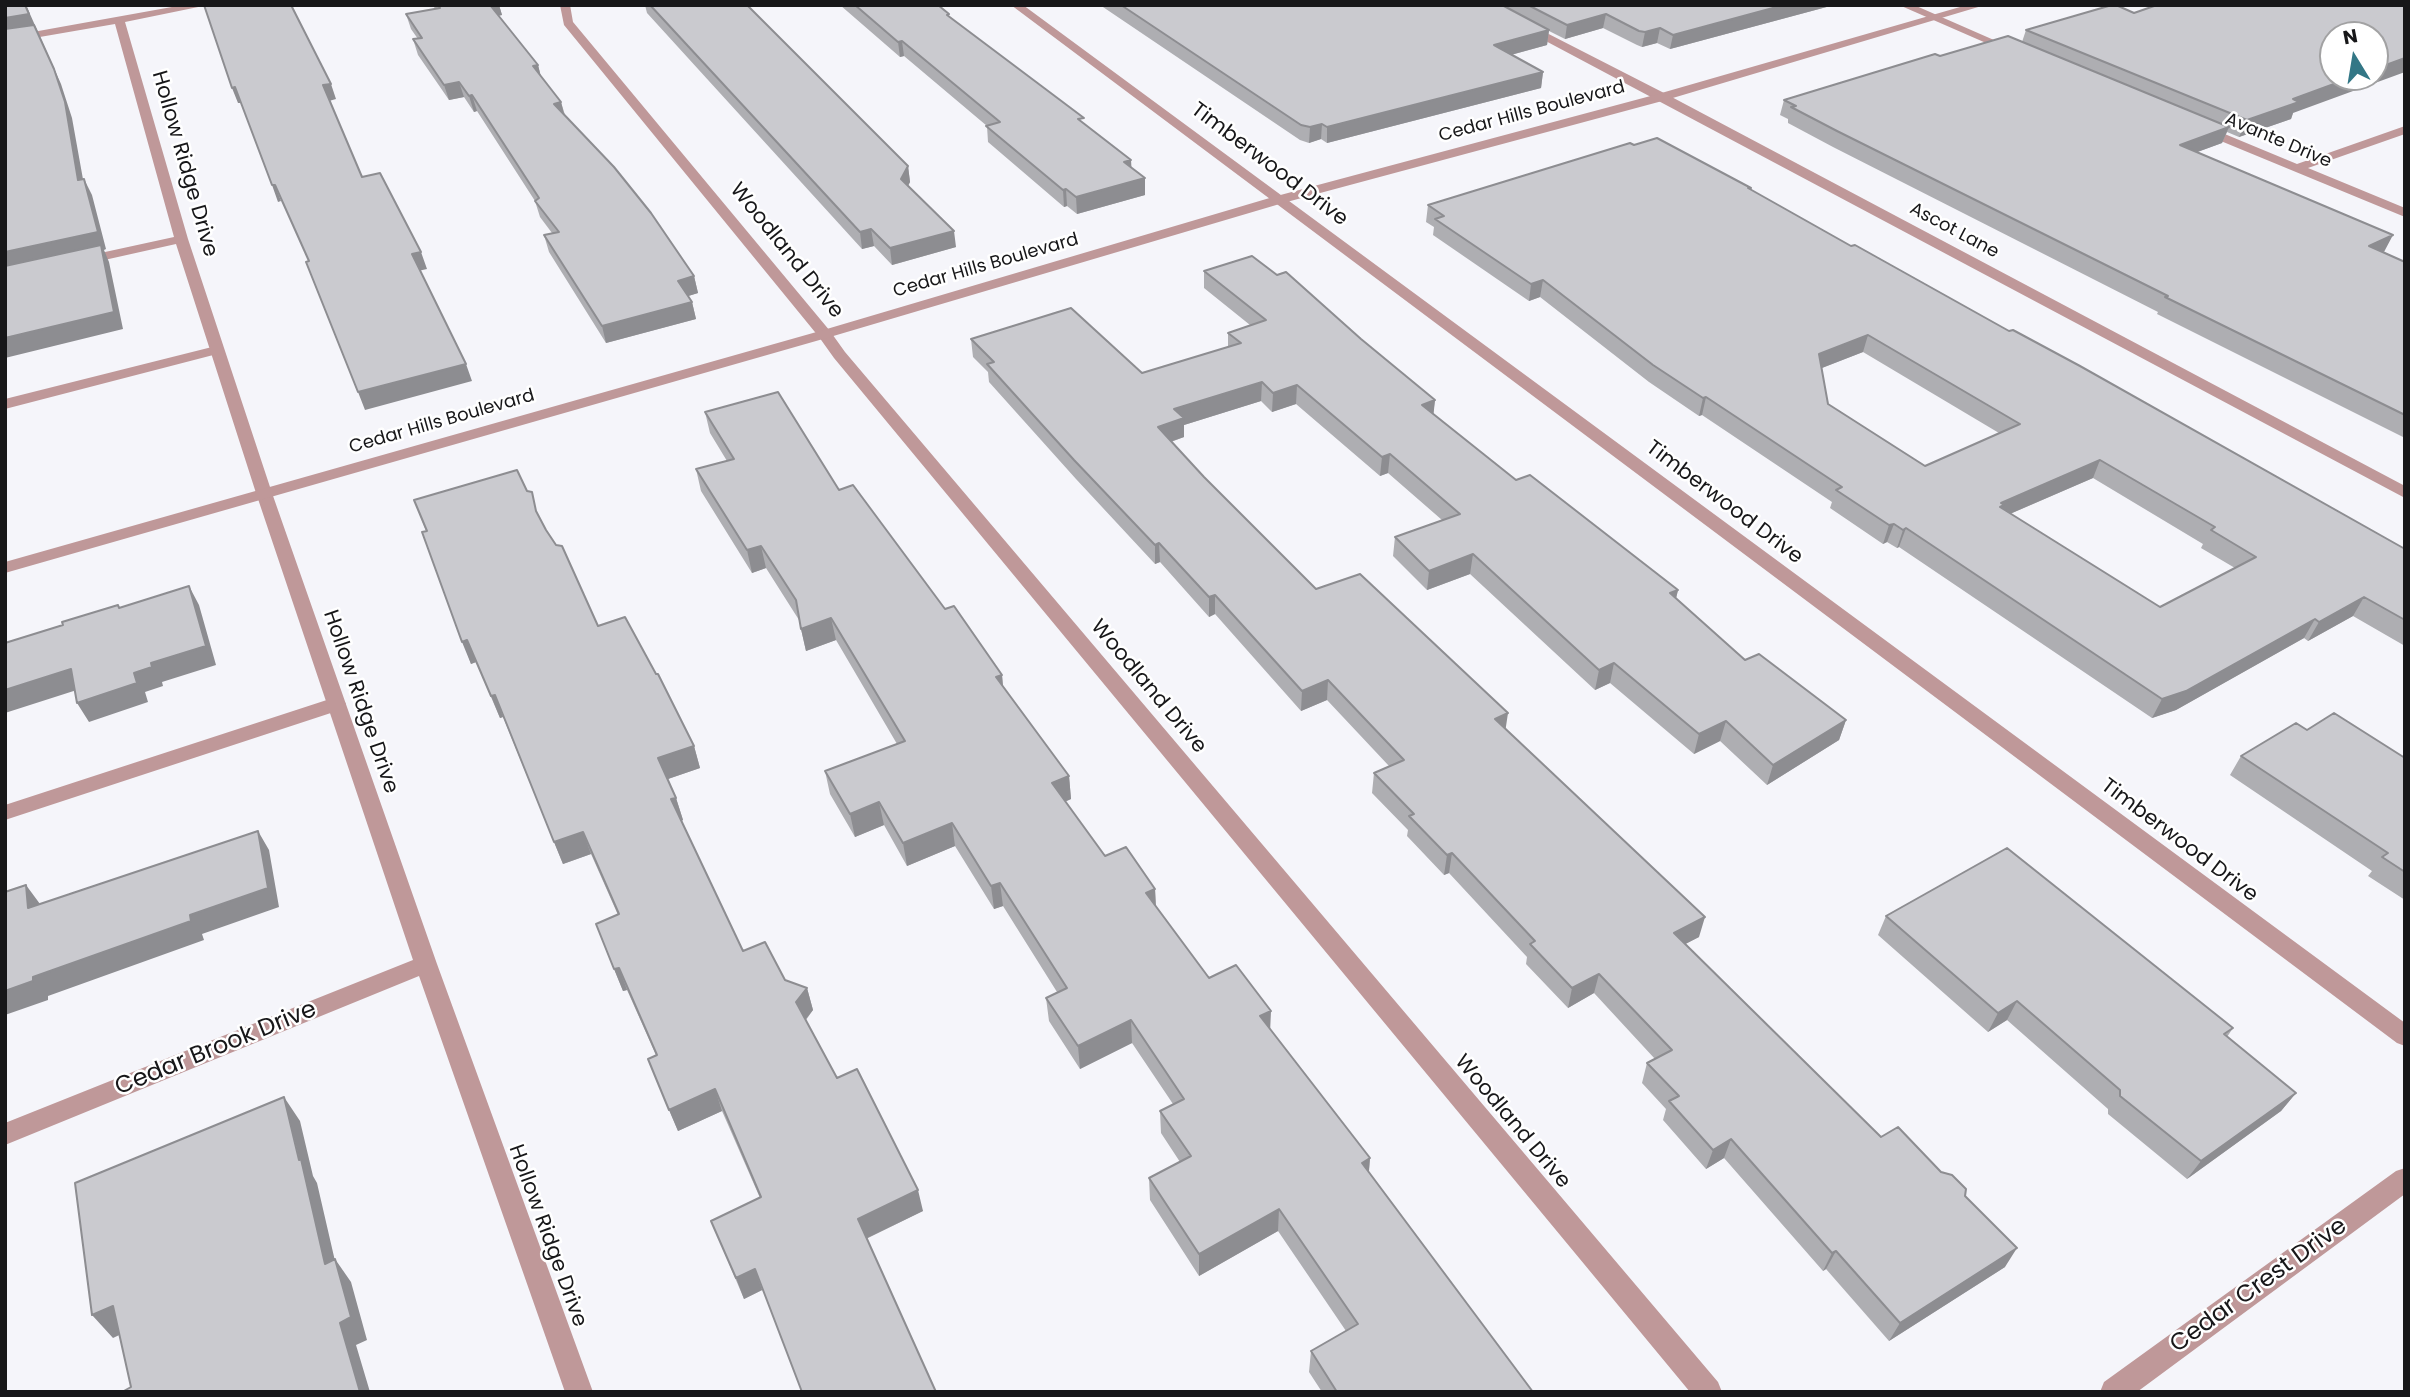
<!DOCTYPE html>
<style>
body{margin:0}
#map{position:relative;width:2410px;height:1397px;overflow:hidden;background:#f5f5fa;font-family:Poppins,sans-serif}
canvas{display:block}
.frame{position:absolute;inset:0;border:7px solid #171719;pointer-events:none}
.north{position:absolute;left:2319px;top:21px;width:70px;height:70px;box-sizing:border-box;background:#fff;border:2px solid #a2a2a3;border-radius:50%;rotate:349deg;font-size:19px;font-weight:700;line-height:28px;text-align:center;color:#171719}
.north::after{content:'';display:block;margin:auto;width:24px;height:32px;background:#337786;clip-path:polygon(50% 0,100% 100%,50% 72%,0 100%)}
</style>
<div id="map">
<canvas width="2410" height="1397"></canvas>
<div class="frame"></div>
<div class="north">N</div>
</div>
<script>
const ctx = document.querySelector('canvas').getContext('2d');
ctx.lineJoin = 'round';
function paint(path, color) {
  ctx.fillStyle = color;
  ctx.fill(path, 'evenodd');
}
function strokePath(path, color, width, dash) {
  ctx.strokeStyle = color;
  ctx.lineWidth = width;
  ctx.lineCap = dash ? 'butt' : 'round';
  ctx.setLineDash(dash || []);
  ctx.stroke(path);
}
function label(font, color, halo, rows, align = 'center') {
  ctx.font = font + ' Poppins,sans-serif';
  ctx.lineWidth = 5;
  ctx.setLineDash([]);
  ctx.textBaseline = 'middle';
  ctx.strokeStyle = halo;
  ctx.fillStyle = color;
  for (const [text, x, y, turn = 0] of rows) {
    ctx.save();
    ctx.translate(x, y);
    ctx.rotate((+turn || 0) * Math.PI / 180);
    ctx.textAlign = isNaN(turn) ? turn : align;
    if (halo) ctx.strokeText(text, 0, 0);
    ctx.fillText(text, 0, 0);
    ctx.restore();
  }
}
paint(new Path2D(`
 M216 346 223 350 221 353 5 409V399Z
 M336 697 343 699 346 704 343 709 5 820V805Z`), '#bf9899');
paint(new Path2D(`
 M183 5H208L125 22 188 239 272 493 437 964 593 1392H565L419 976 5 1145V1123L413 960 256 493 176 244 82 265 75 261 82 257 174 237 115 24 5 43V37Z
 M560 5H570L573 22 830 331 845 352 1718 1382 1722 1392H1690L834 358 819 337 564 25Z
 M1011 5H1023L2405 1023V1046L2397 1043Z
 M1478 5H1492L1666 94 2405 486V498Z
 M1899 5H1914L2019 51 2009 53Z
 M2203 125 2297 164 2405 126V134L2308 168 2405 208V217L2199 132V126Z
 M2405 1168V1194L2137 1392H2100L2104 1382 2396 1171Z`), '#bf9899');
paint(new Path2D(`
 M1967 5H1985L1666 100 1283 203 830 337 5 573V562L820 331 1273 197 1658 94Z`), '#bf9899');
paint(new Path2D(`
 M433 5H499L502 15 498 16 538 65 541 77 561 102 565 115 694 276 698 293 688 296 692 302 696 319 606 343 549 252 544 235 552 233 540 217 535 201 477 111 474 112 464 97 449 100 418 55 413 39H418L411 29 406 14 435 9Z
 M645 5H747L908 166 910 182 908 186 956 247 892 265 874 246 862 249 647 13Z
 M840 5H938L950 17 1084 124 1131 168 1145 195 1077 214 1067 206 1064 207 988 142 987 126 904 56 900 57Z
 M1100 5H1834L1670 49 1657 43 1642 47 1637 45 1603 28 1565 39 1549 31 1547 45 1511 55 1543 72 1541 88 1327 143 1321 139 1309 143 1300 140Z
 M2026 30 2293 113 2291 119 2239 137 2227 132 2222 143 2197 152 2384 252 2405 262V438L2157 314 2158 312 1833 147 1788 123V119L1780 115 1784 100 1940 56 2022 42Z
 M1750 189 1851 246 2009 331 2405 549V646L2353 616 2308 641 2304 638 2176 710 2152 718 1899 547 1897 548 1887 542 1883 544 1830 508 1832 502 1702 415 1699 416 1649 382 1540 297 1529 301 1433 235 1434 227 1426 222 1428 205ZM1863 352 1999 433 1925 466 1828 404 1822 368ZM2093 478 2203 544 2201 548 2235 568 2160 607 2010 514Z
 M1204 271 1361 339 1435 400 1433 414 1516 480 1678 590 1676 599 1745 660 1846 720 1839 740 1767 785 1720 741 1694 754 1610 683 1595 690 1470 574 1427 590 1393 556 1395 537 1442 520 1388 473 1380 476 1296 404 1272 412 1261 401 1184 425V437L1171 442 1204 477 1316 589 1505 729 1699 937 1685 944 1881 1137 1965 1196 2005 1267 1889 1341 1826 1269 1823 1271 1724 1158 1706 1169 1663 1120 1666 1109 1642 1083 1647 1063 1655 1059 1594 993 1568 1008 1526 964 1527 957 1449 873 1444 875 1407 836 1408 830 1372 793 1374 773 1389 766 1327 700 1301 711 1215 614 1209 617 1160 562 1155 564 1076 479 989 382 988 372 973 357 971 339 1142 373 1228 347V333L1250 325 1204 288Z
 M705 412 839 490 945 609 1002 675 1003 687 1069 776 1071 799 1065 802 1105 856 1155 889 1156 906 1209 978 1270 1029 1370 1158 1369 1172 1533 1392H1322L1309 1372 1311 1351 1346 1331 1278 1231 1199 1276 1150 1200 1149 1178 1180 1162 1161 1133 1160 1111 1173 1104 1132 1043 1080 1069 1049 1021 1046 998 1057 992 1003 906 994 909 955 846 907 866 884 825 855 837 830 794 825 771 897 744 836 640 806 651 799 620 766 568 752 573 701 491 696 469 727 461 710 433Z
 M414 500 540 518 598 626 694 746 700 768 668 779 676 798 683 820 681 821 743 951 785 980 807 988 813 1010 806 1020 837 1078 923 1211 744 1299 711 1221 760 1198 722 1111 678 1131 648 1059 656 1055 627 990 623 991 596 924 618 915 591 854 563 864 503 717 500 718 476 662 471 664 426 531Z
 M2307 730 2405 758V900L2368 876 2372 871 2230 775 2241 756Z
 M1886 916 2233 1028 2227 1037 2296 1093 2281 1111 2187 1179 2108 1114V1109L2007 1020 1988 1032 1878 935Z`), '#aeaeb2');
paint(new Path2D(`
 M26 5 61 84 72 118 86 196 5 34V18Z
 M488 5H499L502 15 492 17Z
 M1784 5H1834L1670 49 1673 35Z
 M1606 14 1603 28 1565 39 1567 25Z
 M1660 28 1657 43 1642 47 1645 32Z
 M1549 30 1547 45 1492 60 1494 45Z
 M902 41 904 56 900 57 898 42Z
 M2405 58V72L2293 113 2291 119 2239 137 2247 120 2293 99 2353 77H2375V69Z
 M538 65 542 81 533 66Z
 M1543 72 1541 88 1327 143V127Z
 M459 82 464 97 449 100 444 85Z
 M331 84 336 99 329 101 323 85Z
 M235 87 242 103H238L232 88Z
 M472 95 477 111 474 112 469 96Z
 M561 102 565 118 554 104Z
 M1322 124 1321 139 1309 143 1310 127Z
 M2229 127 2222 143 2173 161 2180 145Z
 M1131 160 1132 176 1124 162Z
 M908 166 910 182 903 195 901 179Z
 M1145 178V195L1077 214 1076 197Z
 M84 179 92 195 106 249 104 250 109 262 123 329 5 358V252Z
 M272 185H275L281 201 278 202Z
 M1066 189 1067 206 1064 207 1063 190Z
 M871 229 874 246 862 249 860 232Z
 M954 231 956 247 892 265 890 248Z
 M2393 235 2384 252 2369 246Z
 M421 252 427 269 418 271 412 254Z
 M694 276 698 293 682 298 678 281Z
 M1543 280 1540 297 1529 301 1531 284Z
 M692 302 696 319 606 343 602 326Z
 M1868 335 1863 352 1814 371 1819 354Z
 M466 364 472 381 365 410 358 392Z
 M1262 382 1261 401 1184 425V437L1158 446V427L1174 409Z
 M1297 385 1296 404 1272 412 1273 393Z
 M1706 397 1702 415 1699 416 1703 398Z
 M1435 400 1433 419 1422 405Z
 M1390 454 1388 473 1380 476 1382 457Z
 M2100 460 2093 478 1998 519 2001 503Z
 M1894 524 1887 542 1883 544 1889 525Z
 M1906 528 1899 547 1897 548 1903 530Z
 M1159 543 1160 562 1155 564V545Z
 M761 546 766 568 752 573 747 550Z
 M1473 554 1470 574 1427 590 1429 571Z
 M189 586 199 605 216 665 162 682 163 686 145 692 148 702 89 722 77 703 151 663Z
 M1678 590 1673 610 1670 593Z
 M1215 595V614L1209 617V597Z
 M2364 597 2353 616 2308 641 2319 622Z
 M831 618 836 640 806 651 801 629Z
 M2315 619 2304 638 2176 710 2152 718 2162 699Z
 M467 640 476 662 471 664 462 642Z
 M1614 663 1610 683 1595 690 1599 670Z
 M71 669 83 688 5 713V690Z
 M1002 675 1004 698 996 677Z
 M1328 680 1327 700 1301 711 1302 691Z
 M495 695 503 717 500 718 491 696Z
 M1508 713 1505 733 1495 719Z
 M1846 720 1839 740 1767 785 1773 765Z
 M1726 721 1720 741 1694 754 1699 734Z
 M694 746 700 768 665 780 658 758Z
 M1069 776 1071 799 1054 806 1052 783Z
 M676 798 683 820 678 822 671 799Z
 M879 802 884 825 855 837 850 814Z
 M952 823 955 846 907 866 903 843Z
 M258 831 269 850 279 907 202 934 204 940 48 996V1000L5 1015V991L33 977 190 915Z
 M583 832 591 854 563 864 554 842Z
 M1452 853 1449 873 1444 875 1447 855Z
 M1000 883 1003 906 994 909 991 886Z
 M26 885 40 904 28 908Z
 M1155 889 1156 911 1146 893Z
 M1705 917 1699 937 1668 953 1674 933Z
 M619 968 627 990 623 991 614 969Z
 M1599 974 1594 993 1568 1008 1572 988Z
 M807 988 813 1010 802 1024 796 1002Z
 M2017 1001 2007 1020 1988 1032 1998 1013Z
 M1271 1011 1270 1033 1260 1016Z
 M1131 1020 1132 1043 1080 1069 1078 1046Z
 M715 1089 722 1111 678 1131 669 1110Z
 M2296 1093 2281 1111 2187 1179 2201 1161Z
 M284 1097 300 1121 313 1176 317 1183 341 1287 325 1264Z
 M1731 1139 1724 1158 1706 1169 1713 1150Z
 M1370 1158 1368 1180 1362 1163Z
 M918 1190 923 1211 863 1240 858 1219Z
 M1279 1209 1278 1231 1199 1276V1254Z
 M2017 1248 2005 1267 1889 1341 1900 1323Z
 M1836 1251 1826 1269 1823 1271 1832 1253Z
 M335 1259 351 1282 367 1340 356 1345 370 1392H360L340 1323Z
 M755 1269 762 1290 744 1299 736 1278Z
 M113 1306 134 1328 113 1338 92 1315Z`), '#8d8d91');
const building = new Path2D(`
 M5 5H25L29 14 5 18Z
 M204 5H291L331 84 323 85 362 177 380 173 421 252 412 254 466 364 358 392 306 262 309 261 275 185H272L235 87 232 88Z
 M438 5H490L538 65 533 66 561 102 554 104 614 167 651 213 694 276 678 281 692 302 602 326 544 235 559 232 535 201 539 198 472 95 469 96 459 82 444 85 413 39 422 38 406 14 440 8Z
 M650 5H747L908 166 901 179 954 231 890 248 871 229 860 232Z
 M855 5H938L949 14 947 15 1084 118 1078 119 1131 160 1124 162 1145 178 1076 197 1066 189 1063 190 986 126 1000 122 902 41 898 42Z
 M1121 5H1502L1549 30 1494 45 1543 72 1327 127 1322 124 1310 127 1301 125Z
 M1528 5H1784L1673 35 1660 28 1645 32 1639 31 1606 14 1567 25Z
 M2112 5H2116L2134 13 2157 5H2405V58L2375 69V35H2333V77H2353L2293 99 2299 102 2247 120 2026 30Z
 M34 25 54 69 65 102 78 180 84 179 98 232 5 252V29Z
 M2008 36 2229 127 2180 145 2393 235 2369 246 2405 262V415L2165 297 2168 296 1837 131 1791 107 1796 106 1784 100 1935 54 1940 56Z
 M1657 138 1751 188H1748L1851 246 1855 245 2009 331 2013 330 2080 366 2405 549V620L2364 597 2319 622 2315 619 2186 691 2162 699 1906 528 1903 530 1894 524 1889 525 1836 490 1842 487 1706 397 1703 398 1653 365 1543 280 1531 284 1435 219 1444 216 1428 205 1630 143 1634 145ZM1868 335 2020 424 1925 466 1828 404 1819 354ZM2100 460 2215 527 2211 530 2256 557 2160 607 2000 507 2004 505 2001 503Z
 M101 245 114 312 5 338V266Z
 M1252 256 1277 275 1286 272 1361 339 1435 400 1422 405 1516 480 1530 475 1678 590 1670 593 1745 660 1759 654 1846 720 1773 765 1726 721 1699 734 1614 663 1599 670 1473 554 1429 571 1395 537 1460 514 1390 454 1382 457 1297 385 1273 393 1262 382 1174 409 1184 418 1158 427 1204 477 1316 589 1360 574 1508 713 1495 719 1705 917 1674 933 1881 1137 1898 1127 1941 1172 1952 1175 1966 1189 1965 1196 2017 1248 1900 1323 1836 1251 1832 1253 1731 1139 1713 1150 1669 1101 1679 1096 1647 1063 1672 1050 1599 974 1572 988 1530 944 1535 941 1452 853 1447 855 1409 816 1414 814 1374 773 1404 760 1328 680 1302 691 1215 595 1209 597 1159 543 1155 545 1074 460 987 364 994 362 971 339 1071 308 1142 373 1241 343 1228 333 1266 320 1204 271Z
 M778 392 839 490 853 485 945 609 954 606 1002 675 996 677 1069 776 1052 783 1105 856 1126 847 1155 889 1146 893 1209 978 1236 965 1271 1011 1260 1016 1370 1158 1362 1163 1533 1392H1337L1311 1351 1358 1324 1279 1209 1199 1254 1149 1178 1191 1156 1160 1111 1184 1099 1131 1020 1078 1046 1046 998 1067 988 1000 883 991 886 952 823 903 843 879 802 850 814 825 771 905 741 831 618 801 629 796 600 761 546 747 550 696 469 734 459 705 412Z
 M517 470 527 491 532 492 536 511 546 530 556 545 562 546 598 626 625 617 656 674H658L694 746 658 758 676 798 671 799 743 951 765 942 785 980 807 988 796 1002 837 1078 857 1069 918 1190 858 1219 936 1392H802L755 1269 736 1278 711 1221 761 1197 715 1089 669 1110 648 1059 657 1055 619 968 614 969 596 924 619 914 583 832 554 842 495 695 491 696 467 640 462 642 422 532 427 531 414 500Z
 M189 586 206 646 151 663 152 667 134 673 137 683 77 703 71 669 5 690V643L63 625 62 622 118 605 119 608Z
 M2334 713 2405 758V872L2382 857 2388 853 2241 756 2296 723 2307 730Z
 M258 831 268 888 190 915 191 921 33 977V981L5 991V892L26 885 28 908Z
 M2007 848 2233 1028 2224 1034 2296 1093 2201 1161 2120 1096V1090L2017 1001 1998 1013 1886 916Z
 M284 1097 299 1160 301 1159 325 1264 335 1259 351 1317 340 1323 360 1392H122L131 1387 113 1306 92 1315 75 1183Z`);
paint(building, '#cacacf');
strokePath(building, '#8d8d91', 2);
label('18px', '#171719', '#fff', [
 ["Cedar Hills Boulevard",1532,112,-15],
 ["Avante Drive",2278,141,23],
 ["Ascot Lane",1954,231,28],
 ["Cedar Hills Boulevard",986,266,-16],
 ["Cedar Hills Boulevard",442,422,-16]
]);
label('21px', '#171719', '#fff', [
 ["Hollow Ridge Drive",184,164,74],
 ["Timberwood Drive",1269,165,37],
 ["Woodland Drive",786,251,51],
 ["Timberwood Drive",1724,503,37],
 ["Woodland Drive",1148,687,50],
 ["Hollow Ridge Drive",360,702,71],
 ["Timberwood Drive",2179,841,37],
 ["Woodland Drive",1512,1122,50],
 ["Hollow Ridge Drive",547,1236,70]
]);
label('24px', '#171719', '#fff', [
 ["Cedar Brook Drive",216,1049,-22],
 ["Cedar Crest Drive",2259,1286,-36]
]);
</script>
